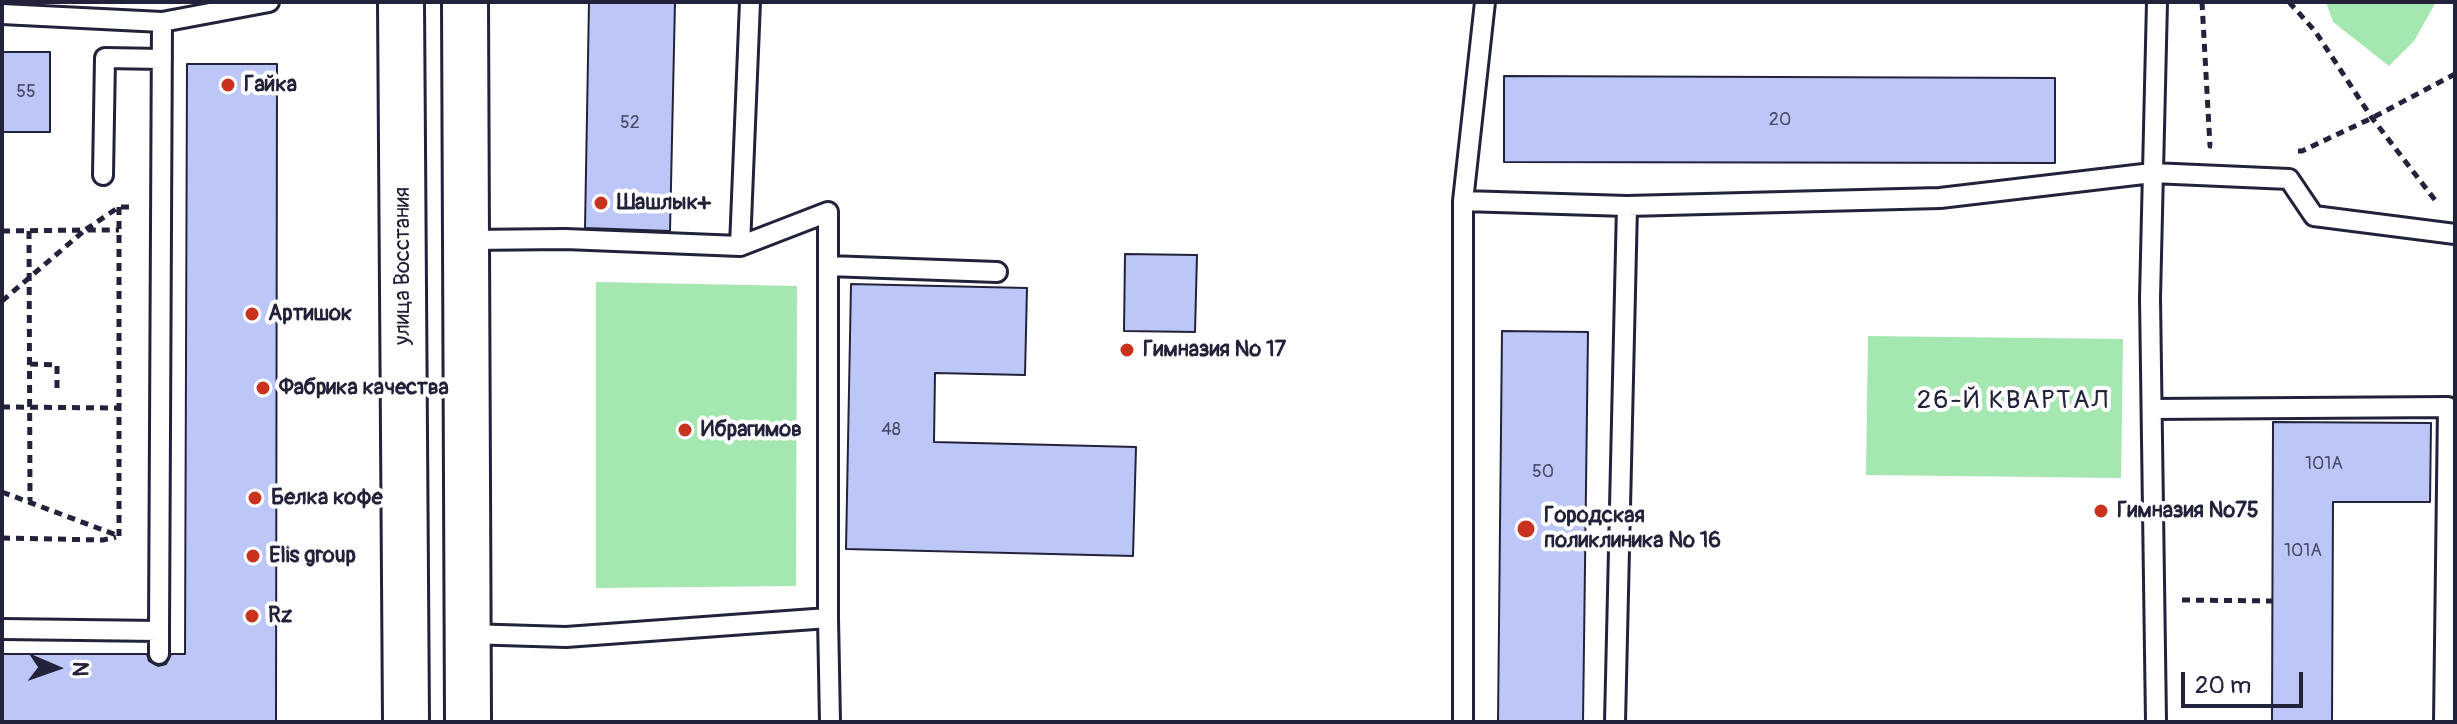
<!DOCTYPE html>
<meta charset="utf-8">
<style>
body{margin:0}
#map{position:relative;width:2457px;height:724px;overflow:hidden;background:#fff;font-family:Pangolin,sans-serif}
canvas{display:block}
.frame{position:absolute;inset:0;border:4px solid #22223b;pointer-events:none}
.north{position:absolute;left:16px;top:628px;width:80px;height:80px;-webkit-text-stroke:6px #fff;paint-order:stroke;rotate:92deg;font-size:22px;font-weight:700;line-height:32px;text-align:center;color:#22223b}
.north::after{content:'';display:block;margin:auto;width:28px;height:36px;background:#22223b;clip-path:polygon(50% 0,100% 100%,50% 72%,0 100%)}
.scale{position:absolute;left:2181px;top:672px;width:122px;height:36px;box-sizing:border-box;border:4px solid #22223b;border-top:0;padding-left:10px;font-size:24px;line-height:28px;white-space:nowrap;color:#22223b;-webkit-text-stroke:6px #fff;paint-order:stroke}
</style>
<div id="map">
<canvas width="2457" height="724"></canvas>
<div class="frame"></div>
<div class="north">N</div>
<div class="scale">20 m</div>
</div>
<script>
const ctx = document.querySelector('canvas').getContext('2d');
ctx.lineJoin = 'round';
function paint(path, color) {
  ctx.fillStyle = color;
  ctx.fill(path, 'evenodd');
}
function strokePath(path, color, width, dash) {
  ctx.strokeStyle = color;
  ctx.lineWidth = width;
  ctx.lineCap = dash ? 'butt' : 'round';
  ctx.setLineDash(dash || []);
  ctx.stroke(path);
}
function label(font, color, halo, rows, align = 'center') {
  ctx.font = font + ' Pangolin,sans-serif';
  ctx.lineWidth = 8;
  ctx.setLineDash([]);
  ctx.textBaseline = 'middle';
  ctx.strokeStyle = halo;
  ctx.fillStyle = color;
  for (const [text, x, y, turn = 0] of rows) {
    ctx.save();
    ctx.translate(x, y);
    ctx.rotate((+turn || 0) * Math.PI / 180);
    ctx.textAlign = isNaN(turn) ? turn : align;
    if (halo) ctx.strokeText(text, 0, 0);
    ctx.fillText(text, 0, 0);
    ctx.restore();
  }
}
paint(new Path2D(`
 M2326 2H2436L2414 41 2389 66 2333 22Z
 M596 282 797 286 796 586 596 588Z
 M1868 336 2123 339 2121 478 1866 475Z`), '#a5e7b0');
const building = new Path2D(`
 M589 2H675L670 231 585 228Z
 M2 52H50V132H2Z
 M187 64H277L276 722H2V654H147L149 661 158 666 166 664 171 654H185Z
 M1504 76 2055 78V163L1504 162Z
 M1125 254 1197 255 1195 332 1124 331Z
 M851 284 1027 288 1025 375 935 373 934 442 1136 447 1133 556 846 549Z
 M1502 331 1588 332 1583 722H1498Z
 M2273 422 2431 423 2430 502H2333L2332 722H2272Z`);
paint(building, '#bcc7f8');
strokePath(building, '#22223b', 2);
const service = new Path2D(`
 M2 14 162 22
 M103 175 105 58 162 59
 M1463 201 1627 206 1940 198 2152 173 2289 179 2314 216 2455 234
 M467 240 565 239 740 246 828 212V618
 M740 246 750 2
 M828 266 997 272
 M2152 409 2448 407 2444 722
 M2 629 159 631 162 22 269 2
 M467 634 566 637 828 618 830 722
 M159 654V631
 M1463 722V201L1485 2
 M1615 722 1627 206
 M2156 722 2150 298 2157 2`);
const primary = new Path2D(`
 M401 2 406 722
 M465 2 468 722`);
strokePath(service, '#22223b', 24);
strokePath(primary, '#22223b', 50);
strokePath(new Path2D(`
 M2202 2 2210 146H2212
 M2289 2 2315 31 2372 118 2435 200
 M2298 151H2302L2372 118 2455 74
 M119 207V536
 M2 231 85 230 119 207H133
 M29 231 30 501
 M2 301 85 230H119
 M30 364 57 365V388
 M2 407 118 408
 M2 492 119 536
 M2 538 103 540 116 537
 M2182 600 2272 601`), '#22223b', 5, [8, 6]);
strokePath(service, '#fff', 18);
strokePath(primary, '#fff', 44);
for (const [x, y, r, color] of [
 [228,85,8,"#c8321e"],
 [601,203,8,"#c8321e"],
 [252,314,8,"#c8321e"],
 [1127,350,8,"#c8321e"],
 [263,388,8,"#c8321e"],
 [685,430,8,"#c8321e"],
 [255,498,8,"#c8321e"],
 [2101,511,8,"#c8321e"],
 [1526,529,10,"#c8321e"],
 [253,556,8,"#c8321e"],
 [252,616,8,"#c8321e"]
]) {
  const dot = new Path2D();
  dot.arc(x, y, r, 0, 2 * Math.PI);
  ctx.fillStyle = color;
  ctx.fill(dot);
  strokePath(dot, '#fff', 3);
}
label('18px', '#484b6a', null, [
 ["55",26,92],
 ["20",1780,120],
 ["52",630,123],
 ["48",891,430],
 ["101А",2324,464],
 ["50",1543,472],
 ["101А",2303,551]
]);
label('bold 22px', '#22223b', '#fff', [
 ["Гайка",244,85],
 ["Шашлык+",617,203],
 ["Артишок",268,314],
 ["Гимназия № 17",1143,350],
 ["Фабрика качества",279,388],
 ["Ибрагимов",701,430],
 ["Белка кофе",271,498],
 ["Гимназия №75",2117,511],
 ["Городская",1544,516],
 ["поликлиника № 16",1544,541],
 ["Elis group",269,556],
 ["Rz",268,616]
], 'left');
label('22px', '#22223b', '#fff', [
 ["улица Восстания",403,266,-90]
]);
ctx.letterSpacing = '2px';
label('26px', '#22223b', '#fff', [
 ["26-Й КВАРТАЛ",2013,401]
]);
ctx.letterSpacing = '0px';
</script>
